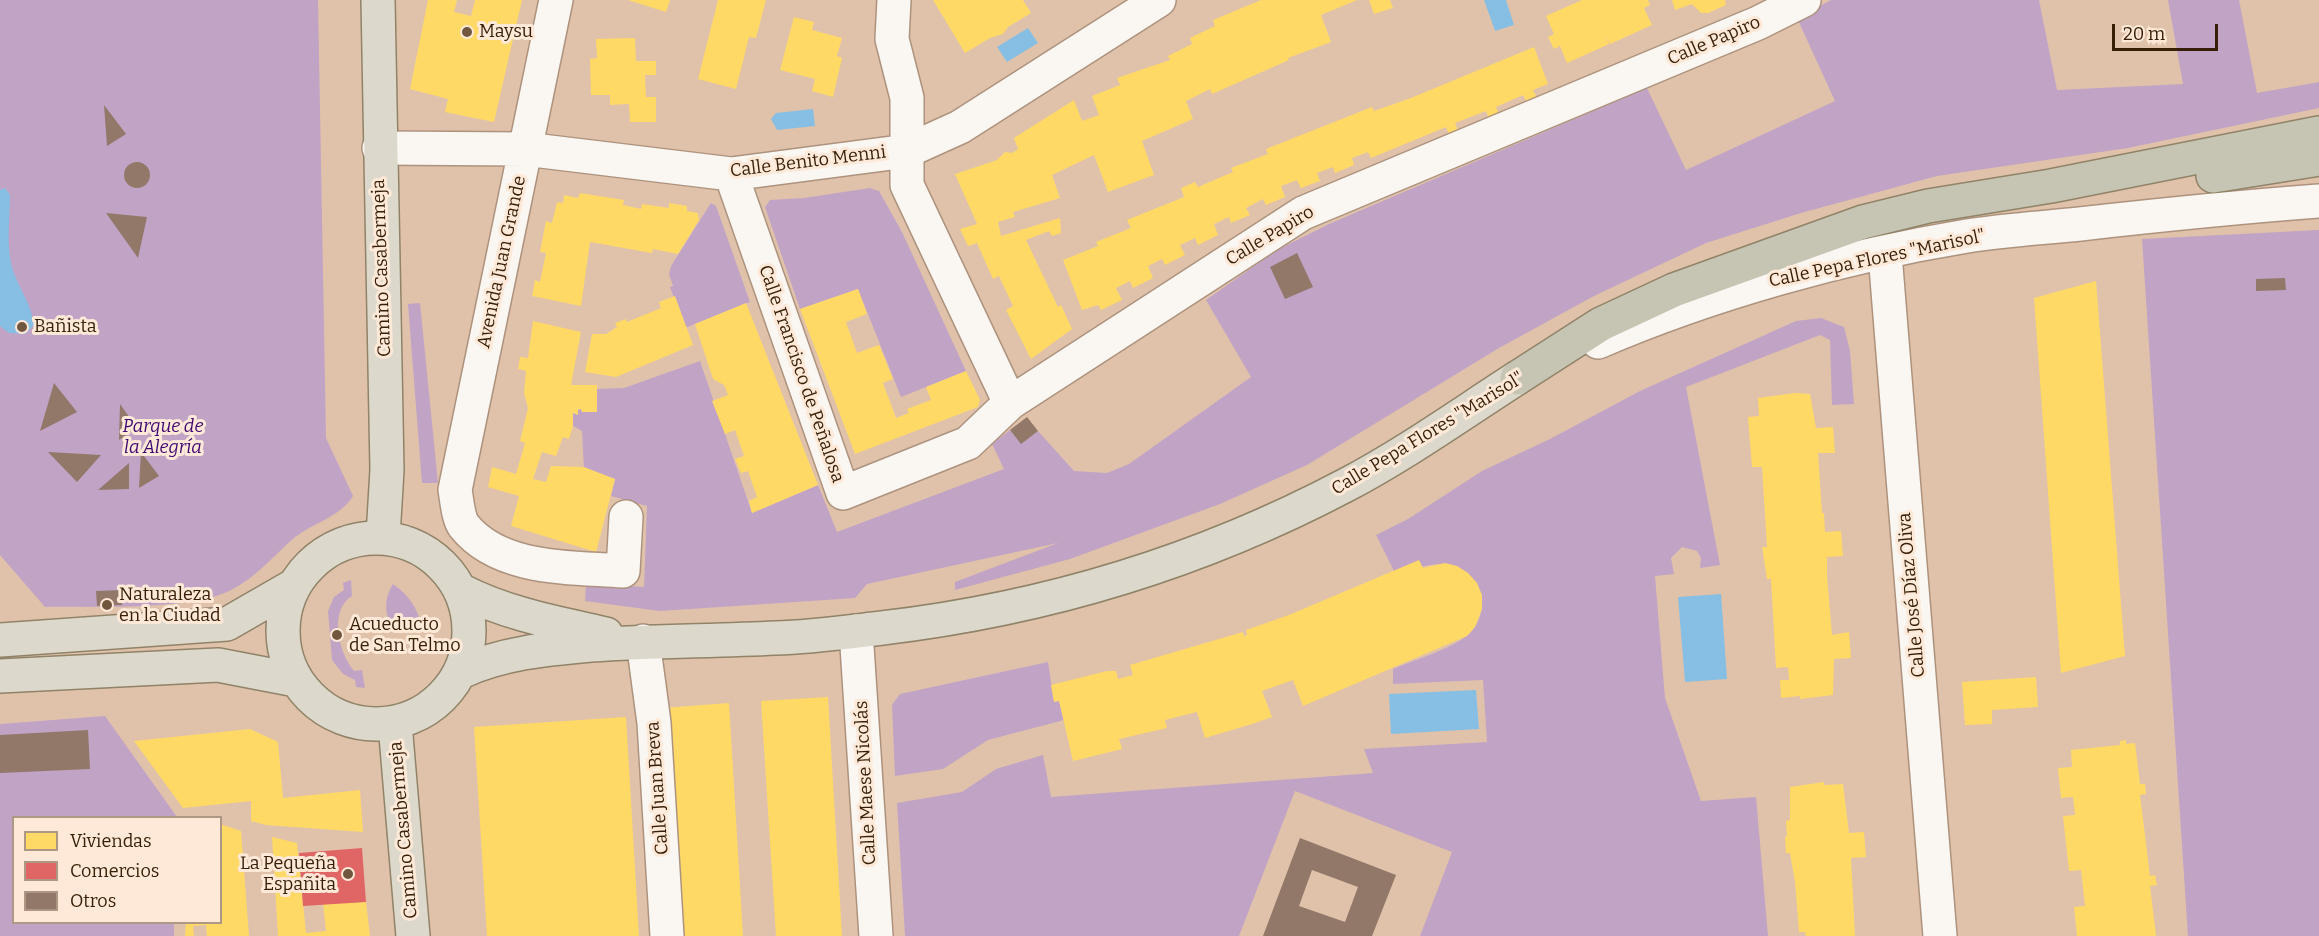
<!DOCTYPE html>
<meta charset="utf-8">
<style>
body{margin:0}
#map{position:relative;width:2319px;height:936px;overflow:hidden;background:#e0c2aa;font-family:Bitter,serif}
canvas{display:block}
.legend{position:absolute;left:12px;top:816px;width:210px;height:108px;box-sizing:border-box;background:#fee9d8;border:2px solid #ae9884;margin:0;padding:8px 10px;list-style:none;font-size:18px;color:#371e06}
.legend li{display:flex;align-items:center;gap:12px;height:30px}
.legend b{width:30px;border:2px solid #ae9884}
.scale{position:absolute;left:2112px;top:24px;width:106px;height:27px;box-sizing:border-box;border:3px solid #371e06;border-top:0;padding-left:8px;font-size:18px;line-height:21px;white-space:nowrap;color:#371e06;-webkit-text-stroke:4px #fee9d8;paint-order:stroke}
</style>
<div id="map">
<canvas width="2319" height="936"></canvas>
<ul class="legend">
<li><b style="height:16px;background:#ffd966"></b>Viviendas</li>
<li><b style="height:16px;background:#e06666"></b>Comercios</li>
<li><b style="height:16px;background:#927869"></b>Otros</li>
</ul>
<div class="scale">20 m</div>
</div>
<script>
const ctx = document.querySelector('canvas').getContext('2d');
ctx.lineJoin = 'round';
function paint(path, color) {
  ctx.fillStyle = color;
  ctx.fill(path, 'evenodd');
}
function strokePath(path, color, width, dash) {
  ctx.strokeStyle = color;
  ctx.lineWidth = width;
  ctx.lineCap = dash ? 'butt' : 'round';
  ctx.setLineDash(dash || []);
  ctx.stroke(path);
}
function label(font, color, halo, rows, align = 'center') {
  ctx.font = font + ' Bitter,serif';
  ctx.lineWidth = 6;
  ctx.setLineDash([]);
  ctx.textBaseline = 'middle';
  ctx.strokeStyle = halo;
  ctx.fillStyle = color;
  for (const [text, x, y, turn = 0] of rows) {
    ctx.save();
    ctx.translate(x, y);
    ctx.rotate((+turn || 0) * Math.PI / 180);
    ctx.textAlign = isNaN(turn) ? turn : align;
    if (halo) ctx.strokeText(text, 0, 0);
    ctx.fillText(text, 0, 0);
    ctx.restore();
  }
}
paint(new Path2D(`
 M0 0H318L326 438 353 496C339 518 314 522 294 538 273 556 257 577 231 590 191 611 93 606 45 607L0 555Z
 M1831 0H2039L2057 90 2183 84 2168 0H2239L2257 93 2319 82V108L2128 148 1937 176 1801 213 1706 243 1594 296 1499 348 1307 465 1220 504 1070 559 955 590V582L1058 543 867 584 855 598 660 611 585 601 586 583 644 587 647 506 611 496 615 479 584 469 582 431 573 426V413L581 409 582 412H596L597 389 624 388 700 361 752 513 818 485 837 532 1004 469 992 444 1010 430 1021 443 1038 431 1074 471 1107 473 1129 464 1251 377 1206 300 1277 250 1329 224 1647 88 1686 170 1835 101 1797 18Z
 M870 188 879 191 902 232 966 371 901 397 858 289 800 309 765 207 770 200 804 198Z
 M711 203 716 206 750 302 685 328 670 287 673 286 669 274 671 266Z
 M2319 230V936H2188L2142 239Z
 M420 303 438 483H422L408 304Z
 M1821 318 1844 327 1850 351 1854 404 1832 405 1830 340 1820 335 1686 387 1720 565 1700 568 1701 558 1697 551 1682 547 1671 558 1674 574 1655 576 1665 698 1701 801 1756 797 1768 936H1420L1452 852 1295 791 1239 936H905L897 803 962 792 996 769 1043 755 1051 797 1373 773 1364 749 1487 742 1483 680 1393 684V669C1414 660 1451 649 1468 635 1494 612 1481 570 1448 564 1437 562 1408 570 1394 571L1376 535 1408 519 1482 471 1550 439 1640 391 1796 321Z
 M351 580 352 596C328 611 339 653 354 671L362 670 365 688 356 687 355 680 343 674 332 660 328 611 334 597 344 590 343 583Z
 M393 584C411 597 417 608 423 629 390 641 377 609 393 584Z
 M1048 662 1054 701H1059L1064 720 988 740 943 769 895 776 892 705 900 694Z
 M105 716 177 817 14 818V922L174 923V936H0V724Z`), '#c1a3c6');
paint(new Path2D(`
 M1484 0H1506L1514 25 1495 31Z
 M1028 28 1038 43 1007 62 997 47Z
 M813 109 815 126 777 130 771 119 776 113Z
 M5 188 10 195C10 215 7 237 10 257 13 282 31 300 34 325L25 334 9 333 0 326V190Z
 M1721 594 1727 679 1685 682 1678 597Z
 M1476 690 1479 729 1391 734 1389 694Z`), '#86bfe3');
paint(new Path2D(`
 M428 0H457L454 12 471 16 475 0H522L494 122 445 112 448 99 410 89Z
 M628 0H670L666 12Z
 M718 0H766L756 38 749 37 736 89 698 79Z
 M933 0H1023L1031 13 1008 27 1003 34 990 38 965 53Z
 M1261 0H1357L1321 15 1331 42 1288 58 1289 60 1212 94 1210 89 1186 101 1193 119 1142 141 1154 175 1108 192 1094 155 1052 175 1060 198 1013 212 1015 217 998 222 1001 236 1060 218 1061 233 1052 236 1049 231 1026 240 1058 307 1061 305 1072 329 1031 359 1006 310 1013 306 999 276 993 279 977 243 968 246 960 229 977 224 955 174 997 160 1005 152 1012 153 1018 149 1014 138 1074 100 1082 121 1099 115 1092 96 1120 85 1117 78 1170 60 1168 56 1192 44 1190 38 1215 26 1213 20Z
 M1369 0H1390L1393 8 1374 14Z
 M1582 0H1648L1650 5 1644 8 1652 25 1610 44 1606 37 1609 44 1567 63 1560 46 1554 49 1548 37 1554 34 1546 16Z
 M1672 0H1725L1726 5 1708 13H1701L1692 4 1675 10Z
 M794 17 814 22 812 30 842 38 837 56 842 58 833 97 812 91 815 79 780 70Z
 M635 38 636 61H656V75H645L646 97H656V122H630L629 104 610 105V95H591L590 59 597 58 596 39Z
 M1534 47 1548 84 1533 90 1538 100 1528 104 1523 95 1496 107 1500 117 1490 121 1486 111 1455 123 1459 133 1450 137 1446 127 1371 158 1368 152 1352 158 1354 165 1335 173 1333 167 1317 173 1320 181 1301 188 1297 180 1281 186 1285 197 1266 205 1263 199 1246 208 1250 215 1231 223 1229 217 1214 224 1218 235 1198 245 1195 238 1180 245 1185 255 1165 265 1162 259 1148 266 1153 278 1133 288 1130 281 1116 288 1122 300 1101 310 1098 305 1082 310 1063 260 1098 246 1096 242 1131 228 1127 220 1184 197 1181 188 1195 182 1198 187 1233 172 1231 168 1268 154 1266 149 1372 107 1374 111 1411 98Z
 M580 193 624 200 623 205 641 209 642 204 669 208V203L687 206V211L698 213 699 220 678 254 653 249 652 253 590 242 581 306 532 296 535 280 540 282 546 253 540 252 546 221 552 223 557 202 563 203 564 195 578 198Z
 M2096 281 2125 656 2061 673 2034 298Z
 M858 289 867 314 846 322 857 353 879 345 893 379 883 383 896 418 909 413 907 409 931 400 926 387 966 371 980 400 978 407 855 454 800 309Z
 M675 296 693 345 616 377 585 372 592 334H606L617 327 615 323 626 319 627 322 661 308 659 302Z
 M746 303 818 485 752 513 749 501 757 497 748 471 741 473 735 459 744 456 735 430 725 434 712 401 728 395 724 385 713 379 695 324Z
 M533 321 581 332 571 385H597V412H582L581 409H578V415L573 413V426L569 439 563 437 556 456 542 452 533 479 546 482 551 466 584 467 615 479 596 552 511 526 519 496 488 487 492 467 516 474 525 443 520 441 528 408 524 393 526 371 518 369 520 357 528 358Z
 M1795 393 1810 394 1816 428 1833 427 1835 453H1818L1822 513H1824L1825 532 1841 531 1843 556 1827 557V575L1832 635 1849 632 1851 658 1834 659 1833 695 1800 699V696L1781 698 1780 680H1789L1788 667 1776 668 1771 579H1767L1762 547H1767L1762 467H1752L1748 417 1759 416 1758 398Z
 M1419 560 1423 568 1445 563 1457 566 1468 573 1477 583 1482 595V609L1475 627 1467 636 1303 706 1293 680 1262 691 1272 717 1252 724 1205 738 1197 712 1165 720 1167 728 1119 739 1122 749 1073 761 1059 701 1054 702 1051 685 1107 671H1116L1118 679 1133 675 1130 665 1243 632 1244 636 1247 635 1246 630 1289 615Z
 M2036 677 2038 707 1992 710V724L1965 725 1962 682Z
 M828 697 842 936H776L761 701Z
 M729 703 743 936H677L663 708Z
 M626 717 639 936H487L474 727Z
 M250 729 278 742 283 798 360 790 363 832 266 825 251 821V801L183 808 134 741Z
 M2126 740V744L2135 743 2140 784H2145L2146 794 2140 795 2150 876 2155 875 2157 885 2150 886 2156 936H2077L2074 907 2085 906 2081 870 2069 871 2063 816 2075 815 2073 797 2061 798 2058 768 2072 767 2071 750 2120 745V741Z
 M1824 782V785L1843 784 1849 833 1864 832 1866 857 1851 858 1855 936H1806L1805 932H1799L1795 882 1790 853H1786L1785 837 1787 836 1786 821 1790 820V787Z
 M220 824 241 831 249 936H207L206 925 193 926 194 936H185L186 922H220Z
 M272 837 297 843 306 933 326 931 323 903 366 902 370 936H278Z`), '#ffd966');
paint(new Path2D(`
 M362 848 366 902 303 906 299 853Z`), '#e06666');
paint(new Path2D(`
 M104 105 126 134 107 146Z
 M124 175a13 13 0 1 1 26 0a13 13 0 1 1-26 0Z
 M106 213 147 217 138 258Z
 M1297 253 1313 287 1285 299 1270 267Z
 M2285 278 2286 290 2256 291V279Z
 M54 383 77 412 40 431Z
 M120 404 137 428 119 440Z
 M1027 417 1038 431 1021 444 1010 430Z
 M48 452 101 455 77 482Z
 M141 452 159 476 139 488Z
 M129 463V489L98 490Z
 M121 590 122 605 97 606 96 591Z
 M88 730 90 769 0 773V735Z
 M1300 838 1396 875 1372 936H1263ZM1312 870 1358 887 1345 922 1299 906Z`), '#927869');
const minor = new Path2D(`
 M556 0 455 490C457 500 458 518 464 526 500 571 572 567 623 571L626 517
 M894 0 892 39 907 98V185L1010 403
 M379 148 525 149 731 174 907 151 960 127 1159 0
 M731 174 843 493 968 443 1010 403 1303 213 1758 23 1804 0
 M1885 254 1940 936
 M1598 342C1712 293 1845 256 1967 236 2005 230 2043 228 2080 224 2160 215 2239 207 2319 201
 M856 631 876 936
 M643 641 654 723 667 936`);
const major = new Path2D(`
 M378 0 387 470 383 536
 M283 631a93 93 0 1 1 186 0a93 93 0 1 1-186 0Z
 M462 591C507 614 557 623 606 634
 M0 640 227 624 293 586
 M461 672C502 653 546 649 591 645 653 641 715 641 776 638 811 637 847 632 882 628 1044 609 1202 561 1346 485 1405 454 1461 414 1517 378
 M0 676 218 665 296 680
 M395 724 413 936`);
const highway = new Path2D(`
 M2213 176 2319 159
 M1517 378 1601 324 1674 290 1863 222 1928 206 2051 186 2319 133`);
strokePath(minor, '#ad937e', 36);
strokePath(major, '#908368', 36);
strokePath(highway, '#908368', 36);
strokePath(minor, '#faf6f2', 33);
strokePath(major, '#dcd9cc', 33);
strokePath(highway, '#c6c5b3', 33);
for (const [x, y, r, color] of [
 [467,32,6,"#72573f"],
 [22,327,6,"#72573f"],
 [107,605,6,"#72573f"],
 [337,635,6,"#72573f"],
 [348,874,6,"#72573f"]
]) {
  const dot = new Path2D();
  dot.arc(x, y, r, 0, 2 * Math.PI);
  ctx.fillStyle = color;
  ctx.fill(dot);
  strokePath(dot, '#fee9d8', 2);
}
label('18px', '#371e06', '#fee9d8', [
 ["Maysu",479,32],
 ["Bañista",34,327],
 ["Naturaleza",119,595],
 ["en la Ciudad",119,616],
 ["Acueducto",349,625],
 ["de San Telmo",349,646],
 ["La Pequeña",336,864,"right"],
 ["Españita",336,885,"right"]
], 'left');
label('18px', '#371e06', '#fee9d8', [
 ["Calle Papiro",1714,41,-23],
 ["Calle Benito Menni",808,162,-7],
 ["Calle Papiro",1270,236,-31],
 ["Calle Pepa Flores \"Marisol\"",1877,259,-12],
 ["Avenida Juan Grande",502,262,-78],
 ["Camino Casabermeja",382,268,-92],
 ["Calle Francisco de Peñalosa",801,374,71],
 ["Calle Pepa Flores \"Marisol\"",1428,434,-31],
 ["Calle José Díaz Oliva",1912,595,-95],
 ["Calle Maese Nicolás",866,783,-93],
 ["Calle Juan Breva",658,788,-94],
 ["Camino Casabermeja",404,830,-95]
]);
label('italic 18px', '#3f0871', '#fee9d8', [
 ["Parque de",163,427],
 ["la Alegría",163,448]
]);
</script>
